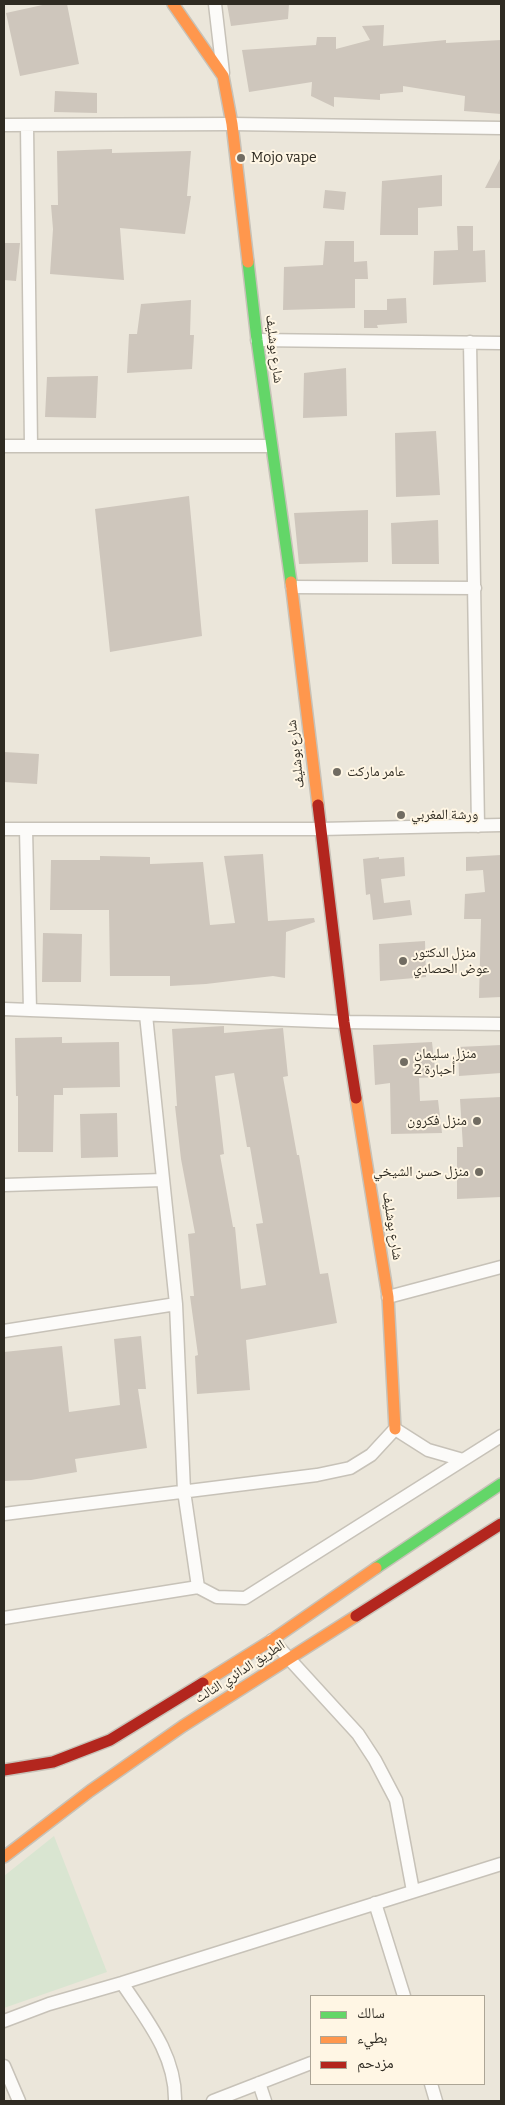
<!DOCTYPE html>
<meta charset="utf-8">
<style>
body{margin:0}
#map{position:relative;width:505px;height:2105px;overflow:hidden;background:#ebe6da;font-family:Bitter,"Noto Naskh Arabic",serif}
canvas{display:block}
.frame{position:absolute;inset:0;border:5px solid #2f2b22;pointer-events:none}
.legend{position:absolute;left:310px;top:1995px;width:175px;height:90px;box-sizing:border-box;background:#fff6e4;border:1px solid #aca596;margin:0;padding:6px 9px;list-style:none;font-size:15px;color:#2f2b22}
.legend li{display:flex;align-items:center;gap:10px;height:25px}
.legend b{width:25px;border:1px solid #aca596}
</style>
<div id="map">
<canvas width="505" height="2105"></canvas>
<div class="frame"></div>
<ul class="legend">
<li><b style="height:6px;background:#63d668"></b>سالك</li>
<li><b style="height:6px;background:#ff974d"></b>بطيء</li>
<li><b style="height:6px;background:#b3261e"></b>مزدحم</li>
</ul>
</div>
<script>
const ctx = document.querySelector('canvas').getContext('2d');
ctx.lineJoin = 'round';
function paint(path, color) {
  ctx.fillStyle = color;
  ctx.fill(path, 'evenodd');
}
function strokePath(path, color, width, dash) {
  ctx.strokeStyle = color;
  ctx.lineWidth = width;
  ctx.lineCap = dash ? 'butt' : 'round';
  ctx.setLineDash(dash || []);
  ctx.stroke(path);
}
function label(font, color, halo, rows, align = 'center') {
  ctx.font = font + ' Bitter,"Noto Naskh Arabic",serif';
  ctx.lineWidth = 4;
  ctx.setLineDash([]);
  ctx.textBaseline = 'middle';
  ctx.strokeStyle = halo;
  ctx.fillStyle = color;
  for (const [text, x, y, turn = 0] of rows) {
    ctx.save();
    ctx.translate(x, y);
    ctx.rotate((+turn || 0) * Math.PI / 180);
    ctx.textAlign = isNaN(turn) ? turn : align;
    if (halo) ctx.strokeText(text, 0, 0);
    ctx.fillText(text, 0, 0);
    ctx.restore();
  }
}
paint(new Path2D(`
 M54 1836 107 1972 4 2008V1876Z`), '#d9e5d1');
paint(new Path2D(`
 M47 4H67L79 64 20 76 6 13Z
 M227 4H289L288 19 231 26Z
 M384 25 383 46 446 40V43L501 40V114L464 111 465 96 403 86V92L380 94V100L334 97V107L311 96 312 82 249 92 242 50 316 45 317 37H336V49L370 40 362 26Z
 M55 91 97 93V113L54 112Z
 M112 149V153L191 151 187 196H191L185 234 120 228 124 280 50 274 53 229 51 205H58L57 151Z
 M501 157V188H485Z
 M442 175V206L418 208V235H380L382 181Z
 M325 190 346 192 344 210 323 208Z
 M457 226H473V251L485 250 486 282 433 285 434 251 458 250Z
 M325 241H354V262L367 261 368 279H355V308L283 310 284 267 323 265Z
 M4 243H20L16 281 4 280Z
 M406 298 407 323 377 325 378 328H364V310H387V299Z
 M191 300 190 335H194L192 369 127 373 129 334H137L141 304Z
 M346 368 347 416 303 418 304 373Z
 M98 376 96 418 45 417 47 377Z
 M436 431 440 495 396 497 395 433Z
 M189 496 202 636 110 652 95 509Z
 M368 510V562L299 564 294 513Z
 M438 520 439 564H392L391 523Z
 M4 752 39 754 37 784 4 782Z
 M263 854 268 921 314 918 315 922 286 932 285 978 273 976 206 984 170 986V976H110L109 910H50L51 860H100V856L150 857V864L203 862 210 925 235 923 224 856Z
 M501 855V997L479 998 481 919H464L465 894 485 892 483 870 466 871V857Z
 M379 857V859L404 857 405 876 381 879 384 903 410 900 412 915 373 920 370 894 366 895 363 859Z
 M43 933 82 934 81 982H42Z
 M425 941 426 977 380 981 379 944Z
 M224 1026V1033L283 1028 288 1076 283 1077 297 1155H299L320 1274 328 1273 337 1323 246 1340 250 1390 197 1394 195 1356 198 1355 190 1296H194L188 1234 195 1233 181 1159 175 1106H177L172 1029ZM234 1073 247 1147H250L263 1223 256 1224 266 1285 241 1289 235 1227H233L220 1155 224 1154 215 1076Z
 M62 1037V1043L119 1042 120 1087 63 1088V1095H54L53 1152H18V1096H16L15 1038Z
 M432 1042 436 1077 419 1078 420 1101 438 1100 442 1133 391 1134 390 1083 375 1085 373 1045Z
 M501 1045V1073L459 1076 458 1047Z
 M501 1097V1197L457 1199V1147H463L460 1099Z
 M117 1113 118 1157 81 1158 80 1114Z
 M141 1336 146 1389H138L147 1448 75 1459 77 1472 31 1480 4 1481V1352L62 1346 69 1412 120 1405 114 1339Z`), '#cec6bc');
const street = new Path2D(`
 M215 4 223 73
 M4 125 232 124 501 128
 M27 126 31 446
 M257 340 501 343
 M470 342 478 826
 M4 446H271
 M292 587 475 588
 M4 829H320L501 825
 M26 829 30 1010
 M4 1009 344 1022 501 1024
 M146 1015 176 1304 184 1491 198 1587 217 1597 245 1598 501 1436
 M4 1185 163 1180
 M388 1297 501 1267
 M4 1331 176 1304
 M4 1514 317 1475 350 1468 371 1455 395 1429 428 1450 463 1460
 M4 1618 198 1587
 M272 1640 358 1734 375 1760 396 1800 413 1891
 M375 1903 404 1996
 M122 1983C146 2019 176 2055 175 2101
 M4 2021 49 2004 122 1983 501 1864
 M4 2066 19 2101
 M259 2083 265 2101
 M431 2084 436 2101
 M213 2101 311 2063`);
const fast = new Path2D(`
 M248 262 257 340 291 582
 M376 1568 501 1484`);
const slow = new Path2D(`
 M173 4 223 76 232 124 248 262
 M291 582 318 805
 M356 1098 388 1297 395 1429
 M203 1683 272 1640 376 1568
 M4 1857 90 1791 183 1726 356 1616`);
const jam = new Path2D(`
 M318 805 344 1022 356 1098
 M356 1616 501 1524
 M4 1770 53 1762 110 1740 203 1683`);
strokePath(street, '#c7c2b8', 15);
strokePath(fast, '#c7c2b8', 14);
strokePath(slow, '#c7c2b8', 14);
strokePath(jam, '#c7c2b8', 14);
strokePath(street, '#fcfbf9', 12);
strokePath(fast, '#63d668', 11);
strokePath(slow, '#ff974d', 11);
strokePath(jam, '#b3261e', 11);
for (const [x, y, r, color] of [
 [241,158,5,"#716c62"],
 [337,772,5,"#716c62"],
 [401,815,5,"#716c62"],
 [403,961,5,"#716c62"],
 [404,1062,5,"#716c62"],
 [477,1121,5,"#716c62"],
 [479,1172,5,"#716c62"]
]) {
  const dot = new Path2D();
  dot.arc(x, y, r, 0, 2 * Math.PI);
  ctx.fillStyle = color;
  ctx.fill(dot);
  strokePath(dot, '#fff6e4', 2);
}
label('14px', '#2f2b22', '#fff6e4', [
 ["Mojo vape",251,158],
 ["عامر ماركت",347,772],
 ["ورشة المغربي",411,815],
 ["منزل الدكتور",413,953],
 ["عوض الحصادي",413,969],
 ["منزل سليمان",414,1054],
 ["أحبارة 2",414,1070],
 ["منزل فكرون",467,1121,"right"],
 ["منزل حسن الشيخي",469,1172,"right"]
], 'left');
label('14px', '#2f2b22', '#fff6e4', [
 ["شارع بوشليف",274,349,83],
 ["شارع بوشليف",296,754,-97],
 ["شارع بوشليف",392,1226,81],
 ["الطريق الدائري الثالث",240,1672,-33]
]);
</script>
